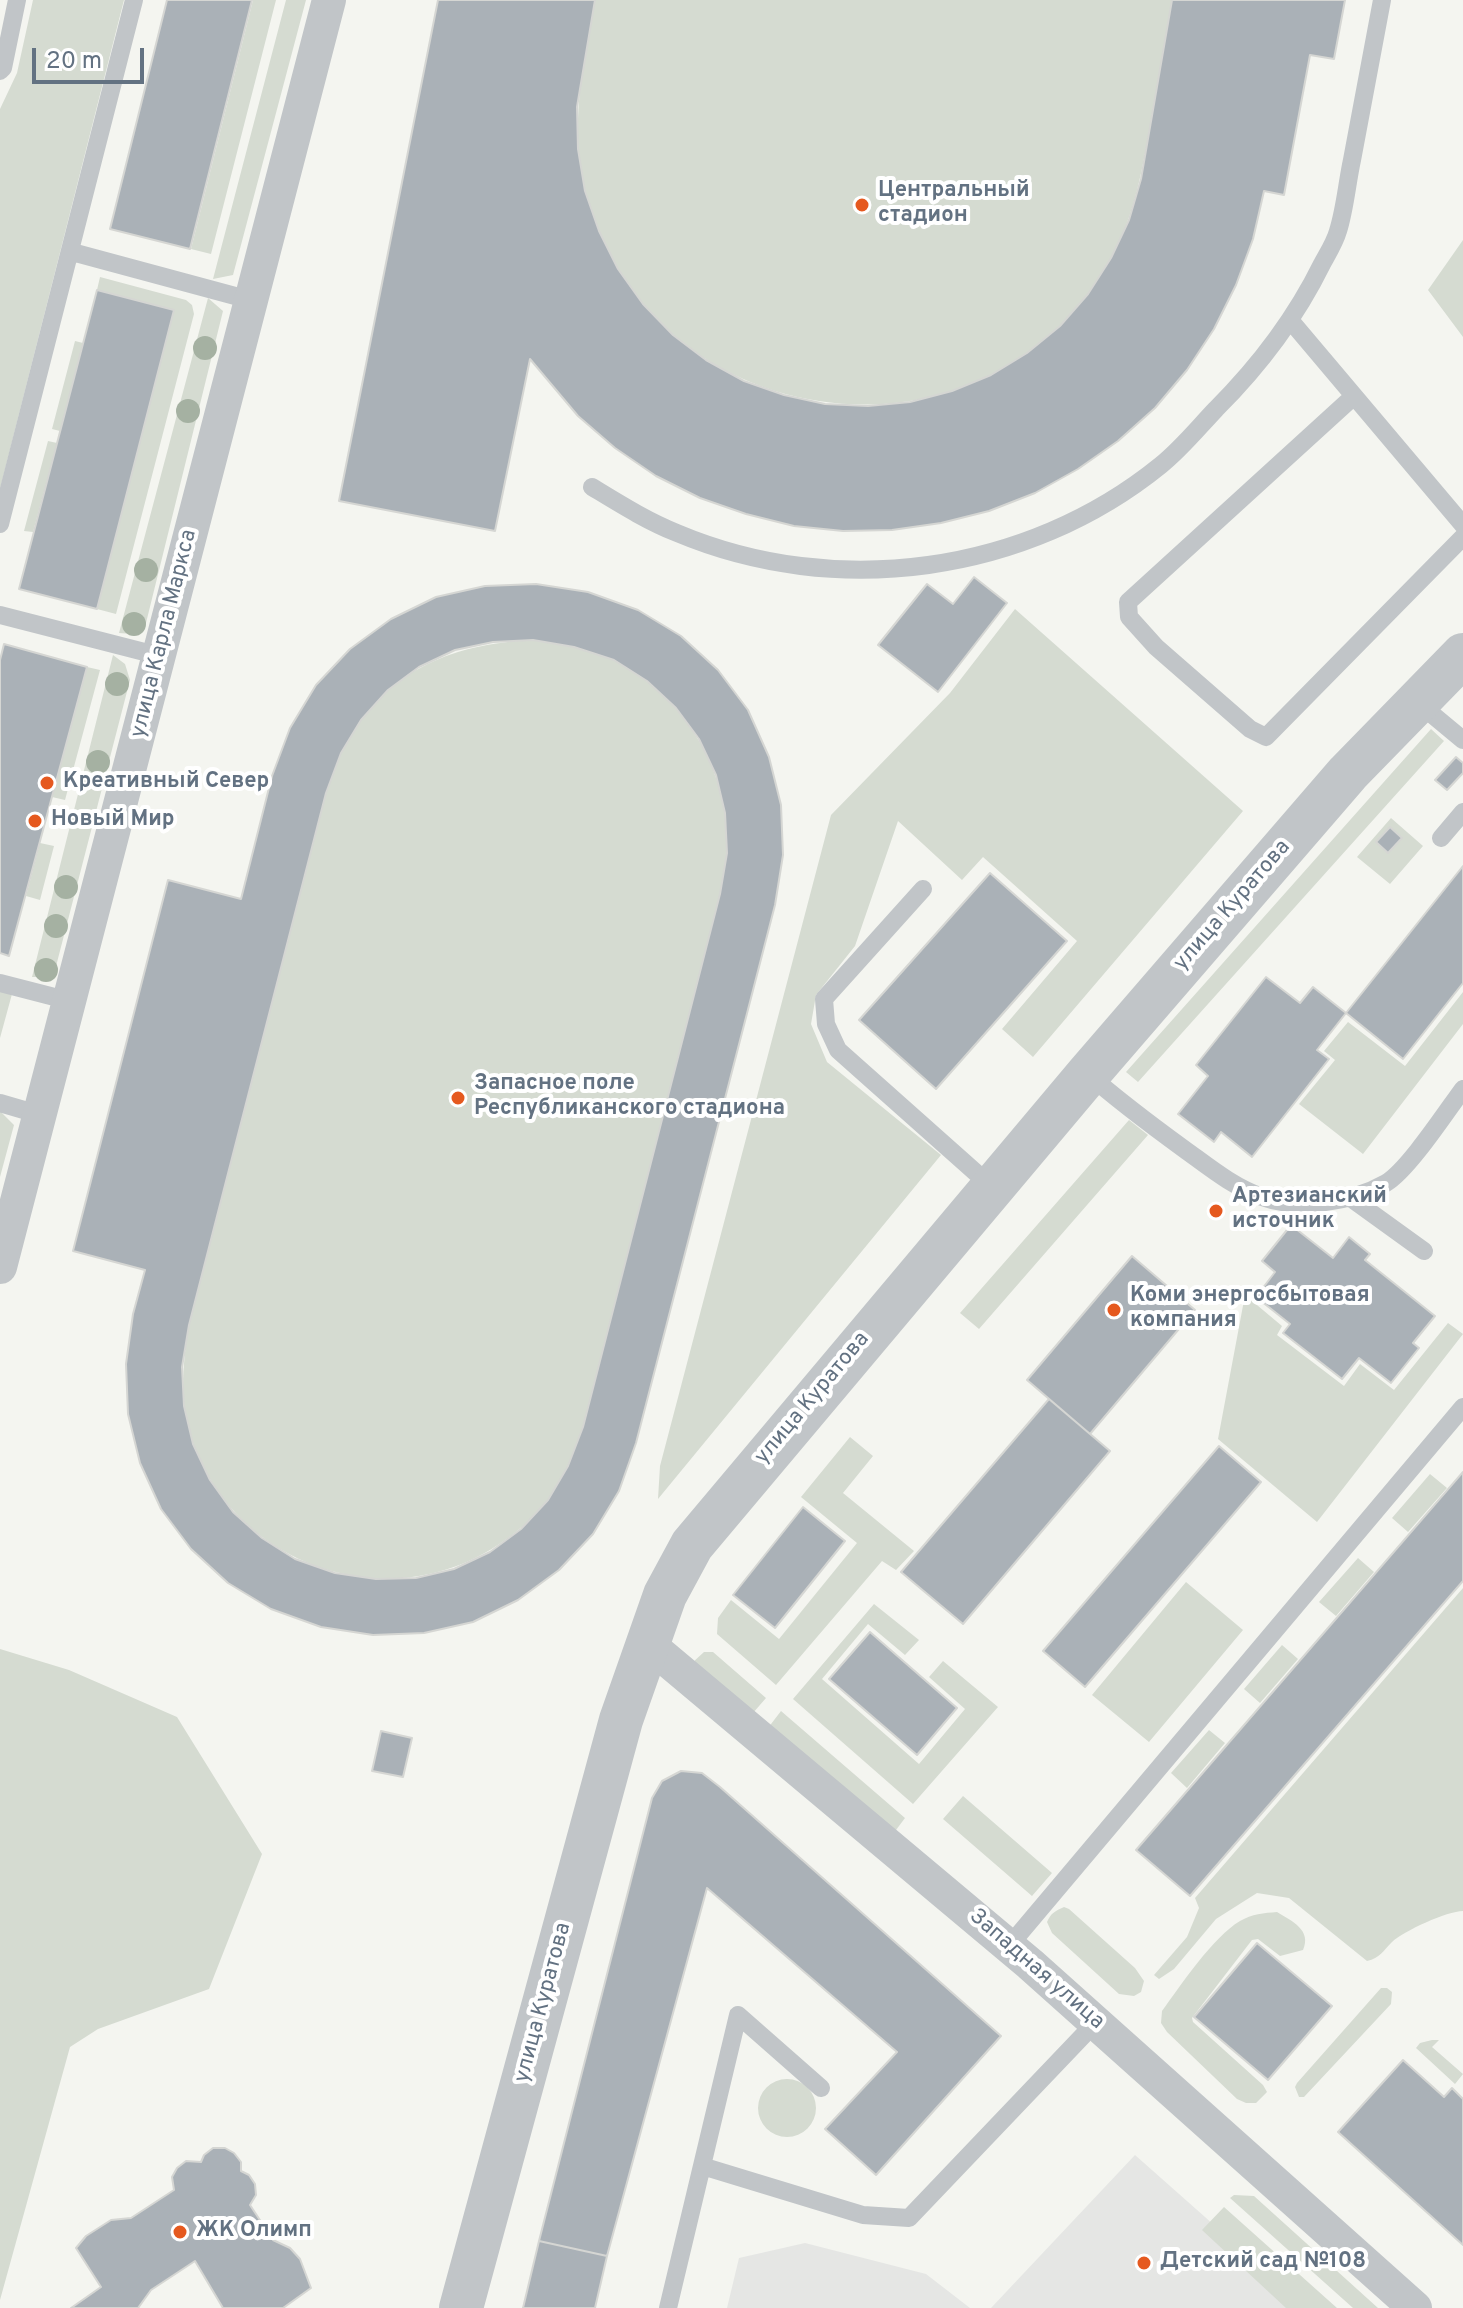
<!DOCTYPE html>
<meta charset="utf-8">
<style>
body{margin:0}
#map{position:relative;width:1463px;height:2308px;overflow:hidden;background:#f4f5f0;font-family:Overpass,sans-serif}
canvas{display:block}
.scale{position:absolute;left:32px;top:48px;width:112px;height:36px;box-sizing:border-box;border:4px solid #637282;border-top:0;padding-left:10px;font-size:24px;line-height:28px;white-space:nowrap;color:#637282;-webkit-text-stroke:6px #fff;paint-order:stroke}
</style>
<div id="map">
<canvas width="1463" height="2308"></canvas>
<div class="scale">20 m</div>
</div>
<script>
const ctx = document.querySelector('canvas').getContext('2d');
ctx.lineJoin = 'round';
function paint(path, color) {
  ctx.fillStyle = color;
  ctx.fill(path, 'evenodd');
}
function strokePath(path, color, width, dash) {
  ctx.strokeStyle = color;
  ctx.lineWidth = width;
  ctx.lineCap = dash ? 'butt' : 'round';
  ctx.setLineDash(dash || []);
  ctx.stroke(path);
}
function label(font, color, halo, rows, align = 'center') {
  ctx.font = font + ' Overpass,sans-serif';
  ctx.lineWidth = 8;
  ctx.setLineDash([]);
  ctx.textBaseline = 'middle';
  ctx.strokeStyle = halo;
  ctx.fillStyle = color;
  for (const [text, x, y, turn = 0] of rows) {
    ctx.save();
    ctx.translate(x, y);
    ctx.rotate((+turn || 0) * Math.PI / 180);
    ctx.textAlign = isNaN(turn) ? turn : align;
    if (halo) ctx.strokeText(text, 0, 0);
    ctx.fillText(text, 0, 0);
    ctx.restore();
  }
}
paint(new Path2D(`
 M1135 2155 1205 2217 1305 2308H991Z
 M805 2243 926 2274 970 2308H727L739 2258Z`), '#e5e6e4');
paint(new Path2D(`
 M33 0H124L0 489V109L17 73Z
 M253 0H276L211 254 191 249Z
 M286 0H306L233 275 213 279Z
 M595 0H1172C1165 40 1158 79 1151 119 1143 167 1135 214 1112 257 991 484 648 439 585 191 569 127 583 63 595 0Z
 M1463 240V337L1428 290Z
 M100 277 186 300 192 305 194 314 116 614 97 609 174 310 97 290Z
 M208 298 223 311 145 627 132 634 119 633Z
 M75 341 83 343 60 431 52 429Z
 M48 441 57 443 33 532 24 531Z
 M1015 609 1243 811 1033 1057 1002 1029 1077 941 983 857 962 880 898 821 855 946 816 995 811 1024 827 1062 941 1155 658 1499 660 1466 831 815 950 693Z
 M533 640C560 644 590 648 615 661 686 698 730 772 727 851 726 865 723 880 720 894L583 1427C574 1452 565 1476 549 1498 538 1514 521 1529 505 1540 397 1619 240 1571 194 1445 179 1406 182 1366 189 1325L326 793C331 779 335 765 341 752 381 673 448 644 533 640Z
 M113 655 125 664 130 680 54 974 47 977H32Z
 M87 667 100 670 65 800 52 797Z
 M1431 729 1444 741 1138 1082 1126 1072Z
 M1391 818 1423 846 1390 884 1357 857Z
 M40 843 54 846 40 900 26 896Z
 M0 991 12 994 0 1038Z
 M1463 992V1024L1363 1154 1299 1104 1335 1060 1324 1051 1348 1022 1405 1066Z
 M0 1111 14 1125 0 1177Z
 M1129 1120 1148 1135 979 1329 960 1313Z
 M1245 1295 1282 1326 1277 1335 1344 1386 1360 1364 1394 1390 1448 1323 1463 1334 1317 1522 1218 1439Z
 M850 1437 873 1456 843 1493 914 1551 896 1570 882 1561 776 1685 717 1634 718 1618 731 1600 779 1639 857 1543 801 1497Z
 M1430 1474 1447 1488 1408 1532 1392 1518Z
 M1358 1558 1374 1572 1336 1616 1319 1602Z
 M1186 1582 1243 1630 1149 1742 1092 1695Z
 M1463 1588V1911C1447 1911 1404 1931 1392 1942 1383 1951 1380 1958 1367 1961L1289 1898 1257 1893 1216 1919 1174 1969 1159 1979 1154 1975 1187 1937 1199 1908 1195 1898Z
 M874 1604 919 1640 905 1655 868 1624 822 1679 919 1764 965 1709 929 1677 943 1661 998 1707 913 1804 793 1699Z
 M1282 1645 1298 1659 1260 1703 1244 1689Z
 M0 1649 69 1670 177 1717 262 1854 209 1989 98 2029 70 2047 0 2300Z
 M704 1652H713L766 1698 753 1713 692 1663Z
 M781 1711 905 1818 893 1834 768 1728Z
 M1209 1730 1225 1743 1187 1788 1171 1773Z
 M963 1796 1052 1873 1032 1896 943 1819Z
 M1064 1907 1069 1909 1135 1968 1144 1981 1141 1992 1134 1996 1119 1994 1052 1933 1047 1922C1051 1913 1055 1911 1064 1907Z
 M1277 1912C1292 1921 1312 1930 1303 1950L1280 1956 1258 1939 1252 1940 1192 2018 1193 2022 1263 2085 1267 2092 1256 2103H1246L1237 2099 1167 2032 1161 2023 1162 2011C1181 1985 1213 1937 1240 1921 1252 1914 1264 1913 1277 1912Z
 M1381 1988H1387L1392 1992 1391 2004 1304 2097H1299L1295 2087 1297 2083Z
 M1432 2040H1439L1432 2047 1463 2074 1455 2084 1416 2048 1420 2043Z
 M758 2108a29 29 0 1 1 58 0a29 29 0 1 1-58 0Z
 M1234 2195 1254 2196 1378 2308H1353L1230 2198Z
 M1224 2207 1337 2308H1286L1202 2230Z`), '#d5dbd1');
const building = new Path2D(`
 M167 0H252L190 249 110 229Z
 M438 0H595L577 107 578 149 585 191 599 231 618 269 643 304 673 335 706 360 744 381 784 395 825 404 868 406 910 402 952 391 991 375 1027 353 1060 326 1088 294 1111 258 1129 220 1141 179 1172 0H1345L1334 59 1310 55 1284 195 1264 191 1253 239 1236 285 1214 329 1187 370 1155 408 1118 441 1078 469 1035 493 989 511 941 523 892 530 843 531 794 526 746 514 700 498 656 476 615 448 578 416 530 359 495 531 339 501Z
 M97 290 174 310 97 609 19 589Z
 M974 577 1007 603 938 692 878 645 927 584 953 604Z
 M536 584 588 592 638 610 681 636 718 670 748 710 769 757 781 805 783 855 775 905 636 1443 619 1491 593 1534 559 1570 518 1600 473 1622 424 1633 373 1635 321 1627 271 1609 228 1583 191 1549 161 1509 140 1463 128 1414 126 1364 133 1314 145 1270 73 1251 168 880 241 899 272 776 290 728 316 685 350 649 391 619 436 597 485 586ZM533 640 574 647 614 660 647 681 676 708 699 739 716 775 725 813 727 853 720 894 583 1427 568 1466 548 1500 521 1529 490 1552 454 1569 416 1578 376 1579 335 1573 295 1559 262 1538 233 1512 210 1480 193 1444 184 1406 182 1367 189 1325 326 793 341 753 361 720 388 690 419 667 455 650 493 642Z
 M4 644 87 667 9 956 0 953V660Z
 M1456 757 1463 763V773L1447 790 1435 780Z
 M1390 827 1402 838 1388 853 1376 842Z
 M1463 866V983L1403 1059 1346 1013Z
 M990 873 1067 941 936 1089 859 1020Z
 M1266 977 1300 1003 1313 987 1346 1013 1317 1050 1329 1059 1252 1157 1221 1132 1214 1142 1178 1114 1208 1076 1196 1065Z
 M1291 1225 1333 1258 1349 1237 1370 1254 1365 1260 1435 1316 1413 1343 1419 1348 1391 1383 1359 1358 1342 1379 1283 1333 1290 1324 1256 1297 1275 1272 1262 1261Z
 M1132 1256 1195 1310 1090 1434 1027 1380Z
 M1049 1399 1110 1451 963 1624 901 1572Z
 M1219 1446 1261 1482 1085 1687 1043 1651Z
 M1463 1472V1581L1190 1896 1136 1850Z
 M803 1507 845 1541 775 1628 733 1595Z
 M870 1632 957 1708 917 1755 829 1679Z
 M381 1731 412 1738 403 1777 372 1771Z
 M681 1771 702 1773 720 1787 1001 2036 876 2175 825 2129 897 2052 707 1888 607 2256 539 2241 652 1798 662 1781Z
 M1257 1943 1332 2006 1268 2080 1194 2017Z
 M1403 2060 1444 2097 1452 2088 1463 2099V2245L1338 2132Z
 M213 2148H225L234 2153 241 2162V2171L249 2175 255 2184 256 2195 250 2205 273 2240 290 2248 300 2259 311 2288 283 2308H223L195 2261 151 2290 138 2308H71L101 2287 76 2248 86 2236 111 2220 131 2218 174 2190 172 2177 177 2168 186 2161 201 2162 204 2155Z
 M539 2241 607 2256 595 2308H523Z`);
paint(building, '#aab1b7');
strokePath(building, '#d5d6d3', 2);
strokePath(new Path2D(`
 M0 71 3 68 17 0
 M72 252 250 300
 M1290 320 1463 525
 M1354 396 1128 602 1129 617 1156 647 1250 729 1266 737 1463 537
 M592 487C620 504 647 521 677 533 836 600 1027 574 1161 465 1181 449 1198 428 1216 409 1259 366 1295 319 1322 264 1328 253 1335 242 1338 231 1345 209 1347 183 1352 160 1362 107 1372 53 1382 0
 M0 524 134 0
 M0 615 160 656
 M1416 701 1463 740
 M1441 838 1463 812
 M923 889 824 999 826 1024 838 1050 992 1187
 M0 983 70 1001
 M1088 1074C1119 1101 1151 1125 1184 1149 1209 1167 1233 1187 1262 1197 1298 1210 1353 1202 1386 1183 1408 1170 1446 1112 1463 1089
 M0 1103 41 1115
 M1352 1199 1424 1251
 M1009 1946 1463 1407
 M702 2166 863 2215 909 2218 1096 2022
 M668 2308 738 2015 821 2088`), '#c1c5c8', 18);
strokePath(new Path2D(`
 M0 1267 329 0
 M647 1643 1030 1964 1415 2308`), '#c1c5c8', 34);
strokePath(new Path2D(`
 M461 2308 621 1720 665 1595 692 1545 1088 1074 1348 773 1463 655`), '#c1c5c8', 44);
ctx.fillStyle = '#a5b1a2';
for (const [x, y] of [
 [205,348],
 [188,411],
 [146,570],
 [134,624],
 [117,684],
 [98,762],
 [66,887],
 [56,926],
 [46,970]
]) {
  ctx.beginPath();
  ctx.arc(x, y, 12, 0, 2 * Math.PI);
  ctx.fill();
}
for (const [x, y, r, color] of [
 [862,205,8,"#e5591f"],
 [47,783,8,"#e5591f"],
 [35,821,8,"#e5591f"],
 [458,1098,8,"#e5591f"],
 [1216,1211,8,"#e5591f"],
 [1114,1310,8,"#e5591f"],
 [180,2232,8,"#e5591f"],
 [1144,2263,8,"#e5591f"]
]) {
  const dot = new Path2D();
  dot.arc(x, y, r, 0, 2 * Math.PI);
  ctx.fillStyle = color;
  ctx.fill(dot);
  strokePath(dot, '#fff', 3);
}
label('bold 22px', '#637282', '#fff', [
 ["Центральный",878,192],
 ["стадион",878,217],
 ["Креативный Север",63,783],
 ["Новый Мир",51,821],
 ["Запасное поле",474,1085],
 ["Республиканского стадиона",474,1110],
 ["Артезианский",1232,1198],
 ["источник",1232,1223],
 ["Коми энергосбытовая",1130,1297],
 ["компания",1130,1322],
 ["ЖК Олимп",196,2232],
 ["Детский сад №108",1160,2263]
], 'left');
label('22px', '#637282', '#fff', [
 ["улица Карла Маркса",165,634,-76],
 ["улица Куратова",1233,906,-49],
 ["улица Куратова",813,1399,-50],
 ["Западная улица",1036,1970,41],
 ["улица Куратова",544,2003,-75]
]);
</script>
